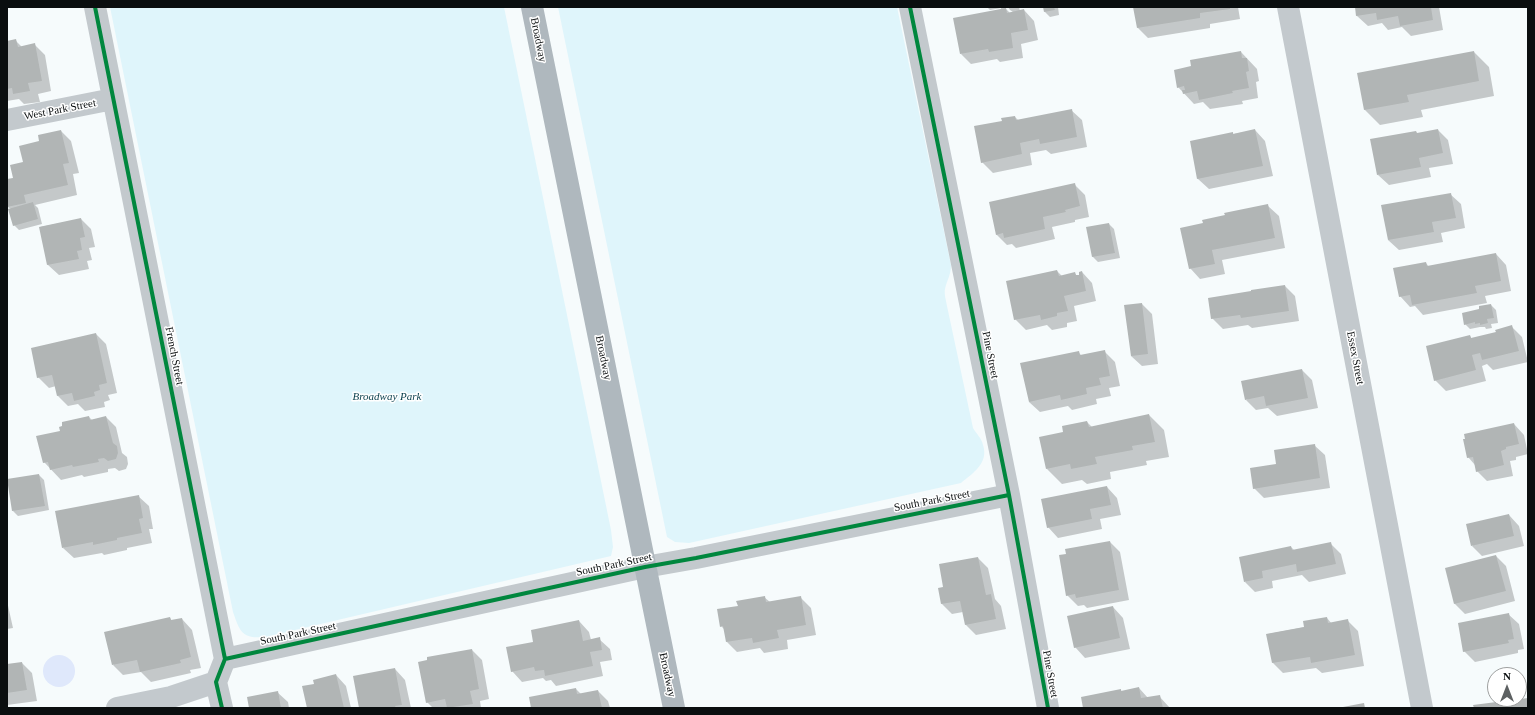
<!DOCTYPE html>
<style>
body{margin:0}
#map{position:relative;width:1535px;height:715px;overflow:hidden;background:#f6fbfc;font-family:Georgia,serif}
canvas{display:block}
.frame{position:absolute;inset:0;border:8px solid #0a0e0f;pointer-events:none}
.north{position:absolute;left:1487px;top:667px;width:40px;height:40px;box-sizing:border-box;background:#fff;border:1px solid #9d9f9f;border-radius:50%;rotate:0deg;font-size:11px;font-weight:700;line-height:16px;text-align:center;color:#0a0e0f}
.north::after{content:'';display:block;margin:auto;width:14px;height:18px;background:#5d6162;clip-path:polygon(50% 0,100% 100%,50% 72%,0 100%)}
</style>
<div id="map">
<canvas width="1535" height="715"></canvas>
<div class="frame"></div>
<div class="north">N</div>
</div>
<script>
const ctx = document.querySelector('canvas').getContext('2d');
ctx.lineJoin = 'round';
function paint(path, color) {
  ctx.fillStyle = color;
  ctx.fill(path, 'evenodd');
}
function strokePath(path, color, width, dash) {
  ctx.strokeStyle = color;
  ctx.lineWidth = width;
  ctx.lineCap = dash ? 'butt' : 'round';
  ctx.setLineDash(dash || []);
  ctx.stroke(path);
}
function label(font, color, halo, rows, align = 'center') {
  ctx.font = font + ' Georgia,serif';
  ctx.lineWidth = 3;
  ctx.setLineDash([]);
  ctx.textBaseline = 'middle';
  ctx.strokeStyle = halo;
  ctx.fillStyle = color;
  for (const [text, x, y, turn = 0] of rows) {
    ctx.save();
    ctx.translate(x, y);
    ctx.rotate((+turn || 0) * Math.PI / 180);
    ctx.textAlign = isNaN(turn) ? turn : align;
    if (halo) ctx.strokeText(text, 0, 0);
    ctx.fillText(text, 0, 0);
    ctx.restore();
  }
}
paint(new Path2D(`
 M110 7H504L611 530 613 547 611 556 265 637C242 639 240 632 233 612Z
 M558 7H897L951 265C951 275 947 280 945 289 944 294 946 300 947 306L973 428C976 433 982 439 983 445 989 463 973 473 961 483L689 543 675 542 667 537Z`), '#dff5fb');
paint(new Path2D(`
 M43 671a16 16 0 1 1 32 0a16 16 0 1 1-32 0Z`), '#dfe8fb');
paint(new Path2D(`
 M987 7H1019L1020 11 1024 10 1034 21 1038 40 1021 44 1023 58 1000 62 997 59 971 64 961 54 1001 10V8L990 10ZM1008 7 1010 10 1013 12 1010 13 1005 8Z
 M1044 7H1058L1059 15 1050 17 1045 12Z
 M1134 7H1238L1240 19 1210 24V28L1148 38 1138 28Z
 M1356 7H1439L1443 30 1411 36 1402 27 1388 30 1382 23 1368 26 1357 16Z
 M16 41 22 47 34 44 45 55 51 91 38 94 40 102 24 104 19 99 7 101V43Z
 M1241 52 1257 69 1259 81 1256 82 1258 98 1242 101 1243 104 1210 109 1203 102 1194 104 1178 87 1192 67Z
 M1474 52 1489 67 1494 96 1421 110 1423 117 1380 125 1365 110 1358 74Z
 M1071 110 1082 120 1087 147 1051 154 1046 150 1030 153 1032 165 993 173 982 162 1003 122 1015 117 1019 121Z
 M1255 130 1265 141 1273 176 1209 189 1198 179 1191 142 1232 133 1234 134Z
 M1438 130 1448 140 1453 164 1429 168 1431 177 1389 185 1378 175 1418 134Z
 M61 131 71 141 79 173 73 174 77 195 35 205 38 208 42 224 19 230 14 225 11 209 8 207 7 202V180L15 178 24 163Z
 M1074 184 1085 195 1089 217 1075 220V222L1052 227 1055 239 1016 248 1012 244 1007 245 996 234Z
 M1450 194 1461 204 1465 228 1441 233 1443 242 1399 250 1388 240Z
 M1268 206 1279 216 1285 248 1222 260 1225 274 1200 279 1190 268 1204 224Z
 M81 219 91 229 95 247 89 248 92 260 87 261 89 269 59 275 48 265 40 227Z
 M1109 224 1114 229 1120 258 1098 262 1093 257 1087 228Z
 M1496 254 1506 265 1511 291 1485 296 1487 303 1423 315 1415 306 1410 307 1400 296 1426 263 1429 267Z
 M1057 271 1062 276 1074 273 1077 276H1081L1082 272 1092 283 1096 301 1074 306 1077 321 1067 323V327L1052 330 1047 325 1026 330 1015 319Z
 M1285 286 1295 296 1299 321 1252 328 1248 325 1223 329 1212 318Z
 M1142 304 1152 314 1158 364 1142 366 1131 356Z
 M1491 305 1496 310 1498 323 1491 324 1492 328 1486 329 1485 327H1480L1470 329 1465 324 1481 310Z
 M1512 327 1522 337 1528 362 1493 370 1487 364 1482 366 1486 381 1446 391 1435 380 1470 336 1472 339 1497 333Z
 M96 334 106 344 117 393 108 395 110 400 104 402 105 407 85 411 78 404 68 406 58 396 56 386 49 388 38 377Z
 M1104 351 1115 362 1120 386 1109 388 1111 396 1096 399 1097 404 1072 410 1068 406 1040 412 1029 402 1079 353 1082 356Z
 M1302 370 1312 380 1318 408 1277 416 1268 408 1256 410 1246 400Z
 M1149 415 1164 430 1169 457 1146 461 1147 465 1110 472 1111 479 1087 484 1082 480 1062 484 1047 469 1064 433 1087 422 1092 427Z
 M89 417 92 420 106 417 116 427 122 453 127 457 128 464 126 469 119 471 115 468 108 469V472L84 477 82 475 61 480 44 462 61 432Z
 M1514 424 1524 435 1528 454 1516 457V460L1510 461 1513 476 1487 481 1477 471 1475 465 1468 457 1466 440Z
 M1314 445 1325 455 1330 488 1264 498 1254 488 1277 465Z
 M39 475 44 480 49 510 18 516 13 511Z
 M1107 487 1117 498 1121 515 1100 519 1102 529 1058 538 1048 527Z
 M138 496 149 506 153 529H149L152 543 127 548V550L104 555 102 553 74 558 63 548Z
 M1509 515 1519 526 1524 546 1482 556 1472 546Z
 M1110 542 1120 552 1129 600 1087 608 1084 605 1078 606 1067 595Z
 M1331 544 1341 554 1346 574 1309 582 1302 575 1272 581 1273 588 1255 592 1245 582 1291 547 1295 551Z
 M1496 556 1506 566 1515 601 1465 614 1455 604 1446 569Z
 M978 558 988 568 995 599 1001 606 1006 629 976 635 966 625 963 612 952 614 942 604 939 589 944 588Z
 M764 597 770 602 800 597 811 608 816 635 787 640 788 649 764 653 760 648 737 652 727 642 725 630 721 626 739 607Z
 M7 601 13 628 7 629Z
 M1113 607 1123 618 1130 649 1085 658 1075 647Z
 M1508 614 1519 624 1524 649 1518 650V653L1475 662 1464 651Z
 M170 618 172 621 182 619 192 630 201 668 190 670 191 673 151 682 141 672 123 675 113 665Z
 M1327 618 1332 624 1348 621 1358 631 1364 666 1322 673 1316 668 1283 673 1273 663 1268 634 1305 627Z
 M579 621 589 632 591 640 599 639 610 649 612 660 600 662 603 676 556 686 551 680 546 681 543 678 522 682 512 671Z
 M472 650 482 660 489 699 480 701 481 708H433L427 702Z
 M22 663 32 673 37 701 7 705V665Z
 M395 669 405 680 411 708H360Z
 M336 675 346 686 351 708H308L315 685Z
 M1139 688 1148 698 1159 696 1170 708H1084L1121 690 1122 692Z
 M576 689 581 694 598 691 608 701 610 708H532Z
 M277 692 288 702 289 708H250Z`), '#0003');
paint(new Path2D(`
 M1043 7H1054L1055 10 1044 12Z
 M1133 7H1230V9L1200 13V18L1137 28Z
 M1355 7H1431L1433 20 1400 26 1398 16 1377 20 1376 13 1356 16Z
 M1006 8 1007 13 1024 9 1028 30 1011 33 1013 48 989 52 988 49 960 54 953 18Z
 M16 39 18 47 35 43 42 81 28 83 30 91 13 94 12 88 7 89V41Z
 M1241 51 1242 58H1247L1249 71 1246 72 1249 88 1232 91 1233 93 1199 100 1197 91 1183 94 1182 90H1185L1184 86 1177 88 1174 70 1191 66 1190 60Z
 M1474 51 1479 81 1407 95 1409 102 1364 110 1357 73Z
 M1072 109 1077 137 1040 144 1039 139 1020 143 1022 154 981 163 974 126 1002 121 1001 118 1015 116 1016 120Z
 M1255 129 1263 166 1197 179 1190 141 1233 132V134Z
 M1438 129 1443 153 1419 158 1421 167 1377 175 1370 139 1416 131 1417 133Z
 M61 130 69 163 63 164 68 185 24 195 26 203 7 207V179L13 178 10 165 23 162 19 146 39 141 38 135Z
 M1075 183 1080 206 1065 210 1066 212 1043 217 1045 229 1004 238 1003 233 996 235 989 202Z
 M1451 193 1456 218 1432 222 1434 232 1388 240 1381 205Z
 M33 202 38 219 13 226 8 209Z
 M1268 204 1275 238 1212 250 1215 264 1189 269 1180 228 1203 223 1202 220 1225 215 1224 213Z
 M81 218 85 237 80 238 82 250 77 251 79 259 47 265 39 227Z
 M1109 223 1115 253 1092 257 1086 227Z
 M1496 253 1501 281 1475 286 1477 293 1412 305 1410 295 1399 297 1393 268 1426 262 1427 266Z
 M1057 270 1059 276 1075 272 1076 275H1079V272L1082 271 1086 291 1064 296 1068 311 1057 313V316L1041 320 1040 315 1014 320 1006 281Z
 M1285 285 1289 311 1241 318 1240 315 1211 319 1208 298 1251 291V290Z
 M1142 303 1148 354 1131 356 1124 305Z
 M1491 304 1494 318 1487 319 1488 323 1480 325V323L1475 324V322L1464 325 1462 313 1479 309V306Z
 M1512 325 1519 351 1482 360 1480 353 1472 355 1476 370 1434 381 1426 346 1470 335 1471 338 1496 332 1495 330Z
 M96 333 107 383 99 385 100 390 94 392 95 396 74 401 72 393 57 396 52 375 37 378 31 348Z
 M1105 350 1110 376 1099 378 1101 385 1086 388 1087 394 1061 400 1060 395 1029 402 1020 363 1079 351 1080 355Z
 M1302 369 1308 398 1266 406 1264 396 1245 400 1241 381Z
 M1149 414 1155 442 1132 446 1133 450 1095 457 1097 464 1071 469 1070 464 1046 469 1039 437 1063 432 1062 426 1087 421 1089 427Z
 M89 416 90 420 106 416 113 443 117 446 118 453 116 459 108 461 104 458 98 459 99 462 73 467 72 465 50 470 48 462 43 463 36 436 60 431 59 427 62 426V422Z
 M1514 423 1519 444 1506 447V449L1501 451 1504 465 1476 472 1473 457 1467 458 1463 439H1465L1464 434Z
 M1315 444 1320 478 1253 489 1250 468 1276 464 1274 450Z
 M39 474 45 506 12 511 7 479Z
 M1107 486 1111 505 1090 509 1092 519 1047 528 1041 499Z
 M139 495 143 518 139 519 142 533 117 538V540L93 545V542L62 548 55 511Z
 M1509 514 1514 536 1471 546 1466 524Z
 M1110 541 1119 590 1076 598 1075 594 1066 596 1059 555 1066 554 1065 549Z
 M1331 542 1336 564 1297 572 1296 564 1262 571 1263 578 1244 582 1239 557 1291 546 1292 550Z
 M1496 555 1506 591 1454 604 1445 568Z
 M978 557 986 595 991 594 996 619 965 625 960 601 941 604 938 588 943 587 939 564Z
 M765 596 766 602 801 596 806 625 777 630 779 638 753 643 752 638 726 642 723 626 720 627 717 609 738 606 736 601Z
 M1113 606 1120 638 1074 648 1067 616Z
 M1509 613 1514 639 1508 640 1509 643 1463 652 1458 623Z
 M170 617 171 620 182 618 191 657 180 660 181 663 140 672 137 660 112 665 104 632Z
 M1327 617 1328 623 1348 619 1355 655 1311 663 1310 657 1272 663 1266 634 1304 627 1303 621Z
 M579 620 583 641 600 637 602 650 590 652 593 666 545 676 544 670 535 671 534 667 511 672 506 647 533 642 531 630Z
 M472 649 479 689 470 691 473 704 447 708 445 699 426 703 418 662 427 660V657Z
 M22 662 27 690 7 693V664Z
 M395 668 402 705 395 706 396 708H359L353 676Z
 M336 674 344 708H307L302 686 314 684 313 680Z
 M1139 687 1141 698 1160 695 1163 708H1083L1081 697 1121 689V691Z
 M576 688 577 694 598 690 602 708H531L529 697Z
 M278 691 281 708H249L247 697Z
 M1528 698V708H1474L1473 705Z
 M1364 703 1365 708H1343V707Z`), '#b1b5b5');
strokePath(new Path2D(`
 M95 7 225 659 216 682 222 708
 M910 7 1009 495 1048 708
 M1288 7 1422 708
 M7 120 113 99
 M225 659 645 567 696 558 1009 495
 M117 708 171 697 216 682`), '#c3c9cd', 22);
strokePath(new Path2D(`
 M532 7 674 708`), '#afb8be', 22);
strokePath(new Path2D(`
 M95 7 225 659 216 682 222 708
 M910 7 1009 495 1048 708
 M225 659 645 567 696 558 1009 495`), '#00873e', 4);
label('11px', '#0a0e0f', '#fff', [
 ["Broadway",538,40,79],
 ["West Park Street",60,110,-11],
 ["Pine Street",990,355,79],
 ["French Street",174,356,79],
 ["Broadway",603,358,79],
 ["Essex Street",1355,358,79],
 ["South Park Street",932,501,-11],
 ["South Park Street",614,565,-12],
 ["South Park Street",298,634,-12],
 ["Pine Street",1050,674,80],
 ["Broadway",667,675,78]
]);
label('italic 11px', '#0d424f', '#fff', [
 ["Broadway Park",387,397]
]);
</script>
